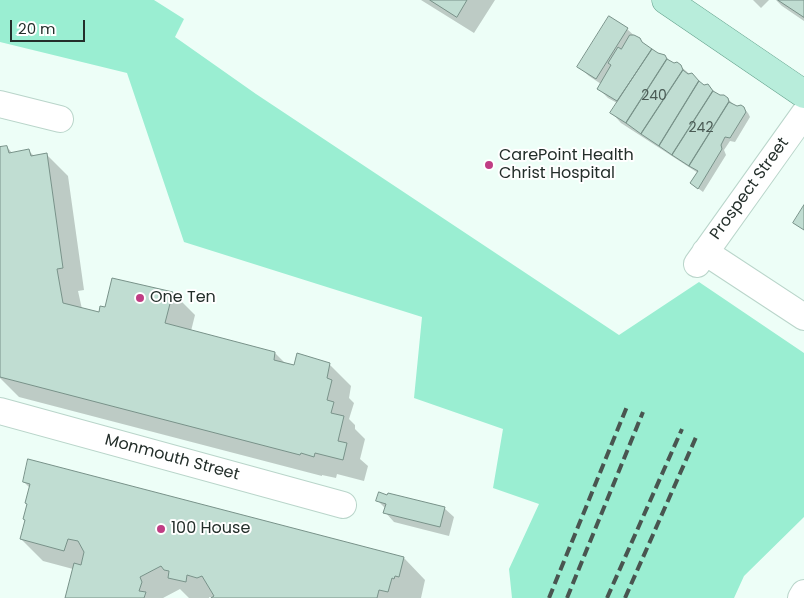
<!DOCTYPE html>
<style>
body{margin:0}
#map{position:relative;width:804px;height:598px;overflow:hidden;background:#edfef7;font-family:Poppins,sans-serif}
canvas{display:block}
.scale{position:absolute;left:10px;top:20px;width:75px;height:22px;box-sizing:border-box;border:2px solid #232e2a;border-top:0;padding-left:6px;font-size:15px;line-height:18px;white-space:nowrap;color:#232e2a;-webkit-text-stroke:4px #fff;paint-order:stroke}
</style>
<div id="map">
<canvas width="804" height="598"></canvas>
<div class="scale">20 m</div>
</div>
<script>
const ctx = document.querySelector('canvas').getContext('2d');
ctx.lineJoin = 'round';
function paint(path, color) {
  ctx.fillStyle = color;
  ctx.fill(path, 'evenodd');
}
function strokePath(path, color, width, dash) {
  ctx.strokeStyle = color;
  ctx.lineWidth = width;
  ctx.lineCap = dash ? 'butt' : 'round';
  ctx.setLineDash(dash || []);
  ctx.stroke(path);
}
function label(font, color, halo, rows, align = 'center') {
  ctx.font = font + ' Poppins,sans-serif';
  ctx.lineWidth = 4;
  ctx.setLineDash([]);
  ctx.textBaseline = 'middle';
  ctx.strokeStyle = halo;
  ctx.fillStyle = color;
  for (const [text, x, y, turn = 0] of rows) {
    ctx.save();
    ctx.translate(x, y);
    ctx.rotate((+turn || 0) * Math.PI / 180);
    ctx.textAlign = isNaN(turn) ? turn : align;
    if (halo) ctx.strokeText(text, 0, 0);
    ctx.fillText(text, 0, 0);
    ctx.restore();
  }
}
paint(new Path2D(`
 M0 0H154L184 19 175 37 256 94 619 335 699 282 804 353V517L744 576 734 598H512L509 569 539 504 493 488 503 429 414 398 422 317 184 242 127 73 0 42Z`), '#9aeed2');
paint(new Path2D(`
 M421 0H495L474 33Z
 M753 0H769L761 8Z
 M776 0H804V21L782 6Z
 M627 29 649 49 658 55 664 56 672 63 680 66 704 86 708 85 717 95 728 99 736 107 743 108 748 113 750 117 735 142 730 141 724 150 726 155 703 192 691 183 698 173 621 123 612 113 617 103 608 98 598 88 601 84 589 76 579 67Z
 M7 147 13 154 29 151 34 156 46 154 68 176 84 290 78 291 82 309 100 314 106 309 113 280 173 293 195 315 191 331 275 353 286 364 295 366 329 364 351 386 349 398 354 403 349 419 355 425V429L365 439 360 459 368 466 364 481 337 474 336 478 322 475V476L19 397 0 378V148Z
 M24 482 404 558 425 580 421 598H213L209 597V598H189L180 589 163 598H66L73 569 43 561 21 539 26 521 30 488Z
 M378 501 444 508 454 517 449 536 394 522 385 512 386 509Z`), '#0003');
const building = new Path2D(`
 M430 0H467L457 17Z
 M778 0H804V17Z
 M609 16 628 28 596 79 577 67Z
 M630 35H634L640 38 642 42 652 49 617 101 597 89 611 65 608 63 618 47 621 49Z
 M652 49 658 53 665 55 667 59 626 123 610 113Z
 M667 59 674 63 677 62 681 65 683 70 641 134 626 123Z
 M683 70 688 74 692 73 699 81 659 146 641 134Z
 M699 81 704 85 708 84 713 91 672 155 659 146Z
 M713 91 720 95H724L728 98 729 102 689 166 672 155Z
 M729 102 737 106 741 105 744 107 746 112 730 138 725 137 721 145 722 149 698 189 690 183 698 171 689 166Z
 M7 146 9 153 29 149 31 156 47 153 63 268 57 269 63 303 99 312 100 306 105 307 112 278 173 292 165 323 275 352 274 360 294 365 297 353 330 363 327 378 332 380 327 400 334 402 331 413 344 416 338 441 347 443 343 460 315 453 314 457 301 453 300 455 0 377V147Z
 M804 205V230L793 223Z
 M28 459 404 557 399 577 395 576 394 579 392 578 388 592 379 590 377 598H211L214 596 202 576 197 578 187 575 186 582 168 578 169 571 164 570 161 566 140 577 142 582 139 591 146 592 144 598H65L74 563 81 565 84 552 78 541 68 539 64 551 20 539 25 520 23 519 27 504 25 503 30 484 23 482Z
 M379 492 387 495 388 493 445 507 440 527 383 513 386 504 376 501Z`);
paint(building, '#c0ddd2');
strokePath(building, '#789289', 1);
const minor = new Path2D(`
 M0 104 60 119
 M705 252 804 317
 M697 264 804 114
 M0 411 343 505
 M801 598 804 593`);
const major = new Path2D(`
 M666 0 804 94`);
strokePath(minor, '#b9d5ca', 28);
strokePath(major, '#65a28d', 29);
strokePath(minor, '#fff', 26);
strokePath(major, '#b8eddb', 28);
strokePath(new Path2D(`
 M549 598 628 404
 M567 598 643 412
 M607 598 682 429
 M625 598 697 435`), '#495550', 4, [10, 5]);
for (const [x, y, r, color] of [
 [489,165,5,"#c03d84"],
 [140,298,5,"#c03d84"],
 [161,529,5,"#c03d84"]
]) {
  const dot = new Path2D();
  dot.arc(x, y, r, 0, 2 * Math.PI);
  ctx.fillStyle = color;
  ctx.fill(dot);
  strokePath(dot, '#fff', 2);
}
label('14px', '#4a5a54', null, [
 ["240",654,96],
 ["242",701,128]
]);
label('16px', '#232e2a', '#fff', [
 ["CarePoint Health",499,156],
 ["Christ Hospital",499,174],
 ["One Ten",150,298],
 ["100 House",171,529]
], 'left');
label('16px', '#232e2a', '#fff', [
 ["Prospect Street",750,189,-54],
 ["Monmouth Street",172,458,15]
]);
</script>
